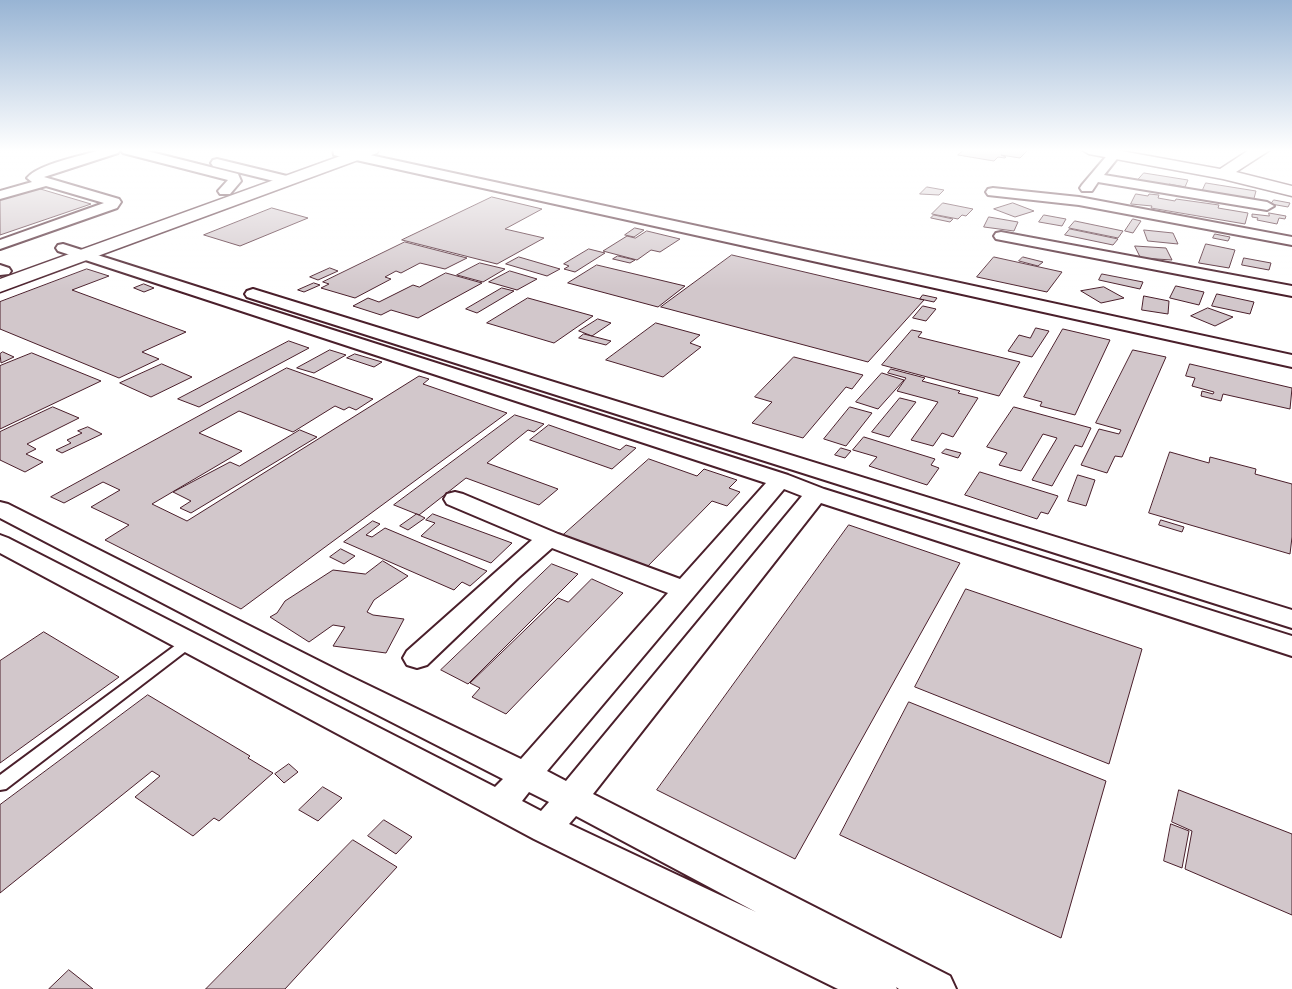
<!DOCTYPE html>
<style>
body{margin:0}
canvas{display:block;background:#fff}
</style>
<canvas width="1292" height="989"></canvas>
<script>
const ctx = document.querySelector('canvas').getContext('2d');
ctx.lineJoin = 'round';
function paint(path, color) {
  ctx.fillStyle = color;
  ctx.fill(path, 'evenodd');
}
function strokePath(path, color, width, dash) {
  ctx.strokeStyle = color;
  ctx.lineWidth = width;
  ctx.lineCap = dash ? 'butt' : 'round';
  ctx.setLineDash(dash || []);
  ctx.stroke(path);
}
const building = new Path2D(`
 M964 150H1028L1020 158 1001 155 1006 157 1005 158 998 157 994 161 958 155Z
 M1144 173 1188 180 1185 187 1169 184 1168 187 1136 182Z
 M1206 183 1256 191 1253 202 1201 194Z
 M927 187 944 190 939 195 920 194Z
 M37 188 91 204 0 235V199Z
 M1136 194 1148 196 1149 194 1159 195 1158 198 1175 201 1176 199 1219 205 1218 208 1248 213 1245 224 1151 208 1152 206 1131 204Z
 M492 197 542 209 505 229 544 238 497 264 402 240Z
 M1274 200 1290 203 1288 207 1271 204Z
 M943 203 973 209 966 216 962 215 958 219 932 214Z
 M1013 203 1034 211 1015 217 994 209Z
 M272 208 308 218 240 246 204 235Z
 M1269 213 1286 216 1285 219 1279 218 1277 224 1257 220 1258 218 1252 217V214L1269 216Z
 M934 215 953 219 950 222 931 218Z
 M1044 215 1066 219 1062 226 1039 222Z
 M989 217 1018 222 1014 231 984 227Z
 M1133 219 1141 221 1133 233 1125 231Z
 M1075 221 1123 231 1118 238 1069 228Z
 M635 228 644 230 634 237 625 235Z
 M1070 229 1118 239 1113 245 1065 235Z
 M1144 230 1173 233 1178 244 1148 241Z
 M647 231 680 239 660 252 651 250 637 260 603 251 627 236 635 238Z
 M1215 234 1230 237 1228 241 1213 238Z
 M405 242 467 258 445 269 420 263 401 273 396 271 385 277 391 279 355 298 321 288 329 284 323 282Z
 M1206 244 1235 250 1229 268 1199 263Z
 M1135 246 1166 248 1172 260 1141 258Z
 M589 249 605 253 575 272 564 269 569 266 564 264Z
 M732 255 924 300 868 362 661 307Z
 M618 256 635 260 630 263 613 259Z
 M519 257 560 269 547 276 506 264Z
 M994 257 1062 272 1047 292 977 277Z
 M1023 257 1043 262 1038 266 1019 261Z
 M1244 258 1271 263 1269 270 1242 265Z
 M480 263 505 269 483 282 457 275Z
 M597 265 685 286 658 307 568 283Z
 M330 268 338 271 318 280 310 277Z
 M87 269 109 276 72 290 186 332 142 352 159 359 119 378 0 329V302Z
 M510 271 537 279 517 290 489 282Z
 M446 273 482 283 418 318 391 310 381 315 353 306 368 298 379 302 413 285 419 287Z
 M1102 274 1143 282 1140 289 1099 280Z
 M314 283 320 285 304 292 298 290Z
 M144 284 154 288 144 292 134 288Z
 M1176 286 1204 292 1199 305 1170 298Z
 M1104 287 1124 298 1101 303 1081 291Z
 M502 288 514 291 477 313 466 309Z
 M1217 294 1254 302 1250 314 1212 306Z
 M923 295 937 298 934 302 920 299Z
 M1144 296 1169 301 1168 314 1142 310Z
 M528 298 593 316 554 343 487 323Z
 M923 306 936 309 926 321 913 318Z
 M1208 308 1233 317 1215 326 1191 316Z
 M598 319 611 323 592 336 579 331Z
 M656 323 700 335 690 343 701 347 663 377 606 360Z
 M1036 328 1049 331 1032 357 1008 351 1019 335 1030 338Z
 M1063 329 1110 340 1075 415 1040 406 1042 402 1024 397Z
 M912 330 922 332 918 337 1020 362 999 396 882 365Z
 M584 334 611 341 606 345 579 338Z
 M289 341 309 348 199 407 178 399Z
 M330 350 346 355 314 373 297 368Z
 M1133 350 1166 357 1122 457 1115 456 1107 473 1081 465 1099 429 1119 434 1121 430 1096 423Z
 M3 352 14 357 1 363 0 354Z
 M32 353 101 381 0 429V366Z
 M355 354 382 362 374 367 347 358Z
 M794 357 863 375 852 389 846 387 803 438 752 423 772 402 755 397Z
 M162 364 192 377 151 397 120 383Z
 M1190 364 1292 388 1290 409 1223 394 1221 401 1201 396 1202 391 1213 394 1214 392 1192 386 1195 378 1186 376Z
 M287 368 373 399 356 410 349 407 344 410 335 406 293 432 239 411 199 433 242 451 152 504 187 521 419 376 429 379 423 384 507 413 241 609 105 540 129 525 91 507 120 490 103 482 64 503 51 497Z
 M891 369 925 378 922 381 960 391 958 393 978 398 953 437 942 433 933 446 911 440 938 402 897 391 906 378 888 373Z
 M882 373 904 380 878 409 856 402Z
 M900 398 916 402 889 437 872 432Z
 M53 407 79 418 27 444 36 449 26 454 43 462 25 472 0 460V432Z
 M850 407 872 413 846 446 824 439Z
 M1014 407 1091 428 1082 447 1075 445 1052 486 1032 480 1057 438 1043 434 1021 471 999 465 1007 453 987 447Z
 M515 415 544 424 534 432 528 430 487 463 558 489 539 505 466 478 419 515 394 505Z
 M549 425 620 450 626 445 636 448 612 469 530 440Z
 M88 427 102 434 62 453 56 450 71 443 67 440 82 433 78 431Z
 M300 430 317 437 191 513 180 508 191 501 173 492 230 462 239 466Z
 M864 437 935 459 931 465 939 468 927 485 869 466 877 457 853 450Z
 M841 448 851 451 845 458 835 455Z
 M946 449 961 453 958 458 942 453Z
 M1170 452 1209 463 1210 457 1256 469 1255 474 1292 484V537L1290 554 1149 513Z
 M649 459 697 476 704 469 737 480 729 488 740 492 727 506 712 501 643 571 561 537Z
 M980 472 1058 496 1048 514 1041 512 1037 519 965 495Z
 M1078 475 1095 480 1086 506 1068 501Z
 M417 514 425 518 408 530 400 526Z
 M433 514 512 543 491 563 421 536 435 523 426 520Z
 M1161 520 1184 527 1182 532 1159 525Z
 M373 521 380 524 366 535 372 537 385 528 487 571 470 586 462 582 454 590 344 542Z
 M849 525 960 563 795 859 657 790Z
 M341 549 355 556 344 564 330 557Z
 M383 561 408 576 374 600 367 612 373 615 404 619 386 653 333 646 345 627 333 625 309 642 270 617 277 613 285 601 333 570 365 574Z
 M552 564 578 574 468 684 441 670Z
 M592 579 623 593 506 714 472 697 480 688 470 683 558 598 568 602Z
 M966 589 1142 649 1109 764 915 687Z
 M44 632 119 677 0 763V661Z
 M148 695 250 756 248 758 273 773 219 821 214 818 193 836 135 797 160 776 152 771 0 893V805Z
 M909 702 1106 781 1061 938 840 835Z
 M289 764 298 772 284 783 275 774Z
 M323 787 342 798 318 821 299 810Z
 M1179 790 1292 834V915L1185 869 1192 831 1172 822Z
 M384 820 412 837 396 854 368 836Z
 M1171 824 1189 831 1182 868 1164 861Z
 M353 840 397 867 285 989H206Z
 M69 970 93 989H49Z`);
paint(building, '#d2c7cb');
strokePath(building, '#4a1f2b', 1);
const lane = new Path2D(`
 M189 637 194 639 196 642 194 645 6 789 0 790V775L184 639Z`);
const street = new Path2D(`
 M100 150H120L118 153 44 177 119 199 121 202 117 208 0 249V240L104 203 46 186 0 199V191L32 182 27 178C38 164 82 156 100 150Z
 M121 150H143L238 174 241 181 230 194H220L218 191 228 180 123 153Z
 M333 150H347L1292 355V367L338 156 334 155Z
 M1114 151 1120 155 1104 175 1267 202 1274 206 1267 210 1098 182 1092 191H1082L1080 188 1082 185 1110 152Z
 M217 159 291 177 292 180 286 184 213 166 211 163 213 160Z
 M993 188 1079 197 1292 237V245L1079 205 988 195 986 192 988 189Z
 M1001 232 1292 286V296L996 239 994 236 996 233Z
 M63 244 788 475 824 489 1292 636V656L821 503 593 794 950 976 956 989H899L896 987 897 989H838L534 839 0 553V535L8 538 495 787 503 779 327 689 0 518V502L8 504 347 675 521 759 668 593 552 548 518 578 427 665 417 668 407 665 403 658 407 651 532 540 447 504 444 499 447 494 455 492 463 494 558 534 680 579 766 483 58 251 56 248 58 245ZM784 489 802 496 566 781 547 771ZM529 792 549 802 541 811 522 801ZM576 816 756 912 569 824Z
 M0 265 9 268 11 271 9 274 0 275Z
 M253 289 1292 610V628L247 297 245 294 247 291Z`);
const secondary = new Path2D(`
 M357 150H379L377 153 0 292V279Z
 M1082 150H1116L1220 169 1249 150H1270L1236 172 1292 186V196L1223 179 1089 154Z`);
strokePath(lane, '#4a1f2b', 4);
strokePath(street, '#4a1f2b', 4);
strokePath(secondary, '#4a1f2b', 3);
paint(lane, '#fff');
paint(street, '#fff');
paint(secondary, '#fff');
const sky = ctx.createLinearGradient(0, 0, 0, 289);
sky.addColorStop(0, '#98b4d4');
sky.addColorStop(0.52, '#fff');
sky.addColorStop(1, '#ffffff00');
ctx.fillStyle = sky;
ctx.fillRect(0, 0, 1292, 289);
</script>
